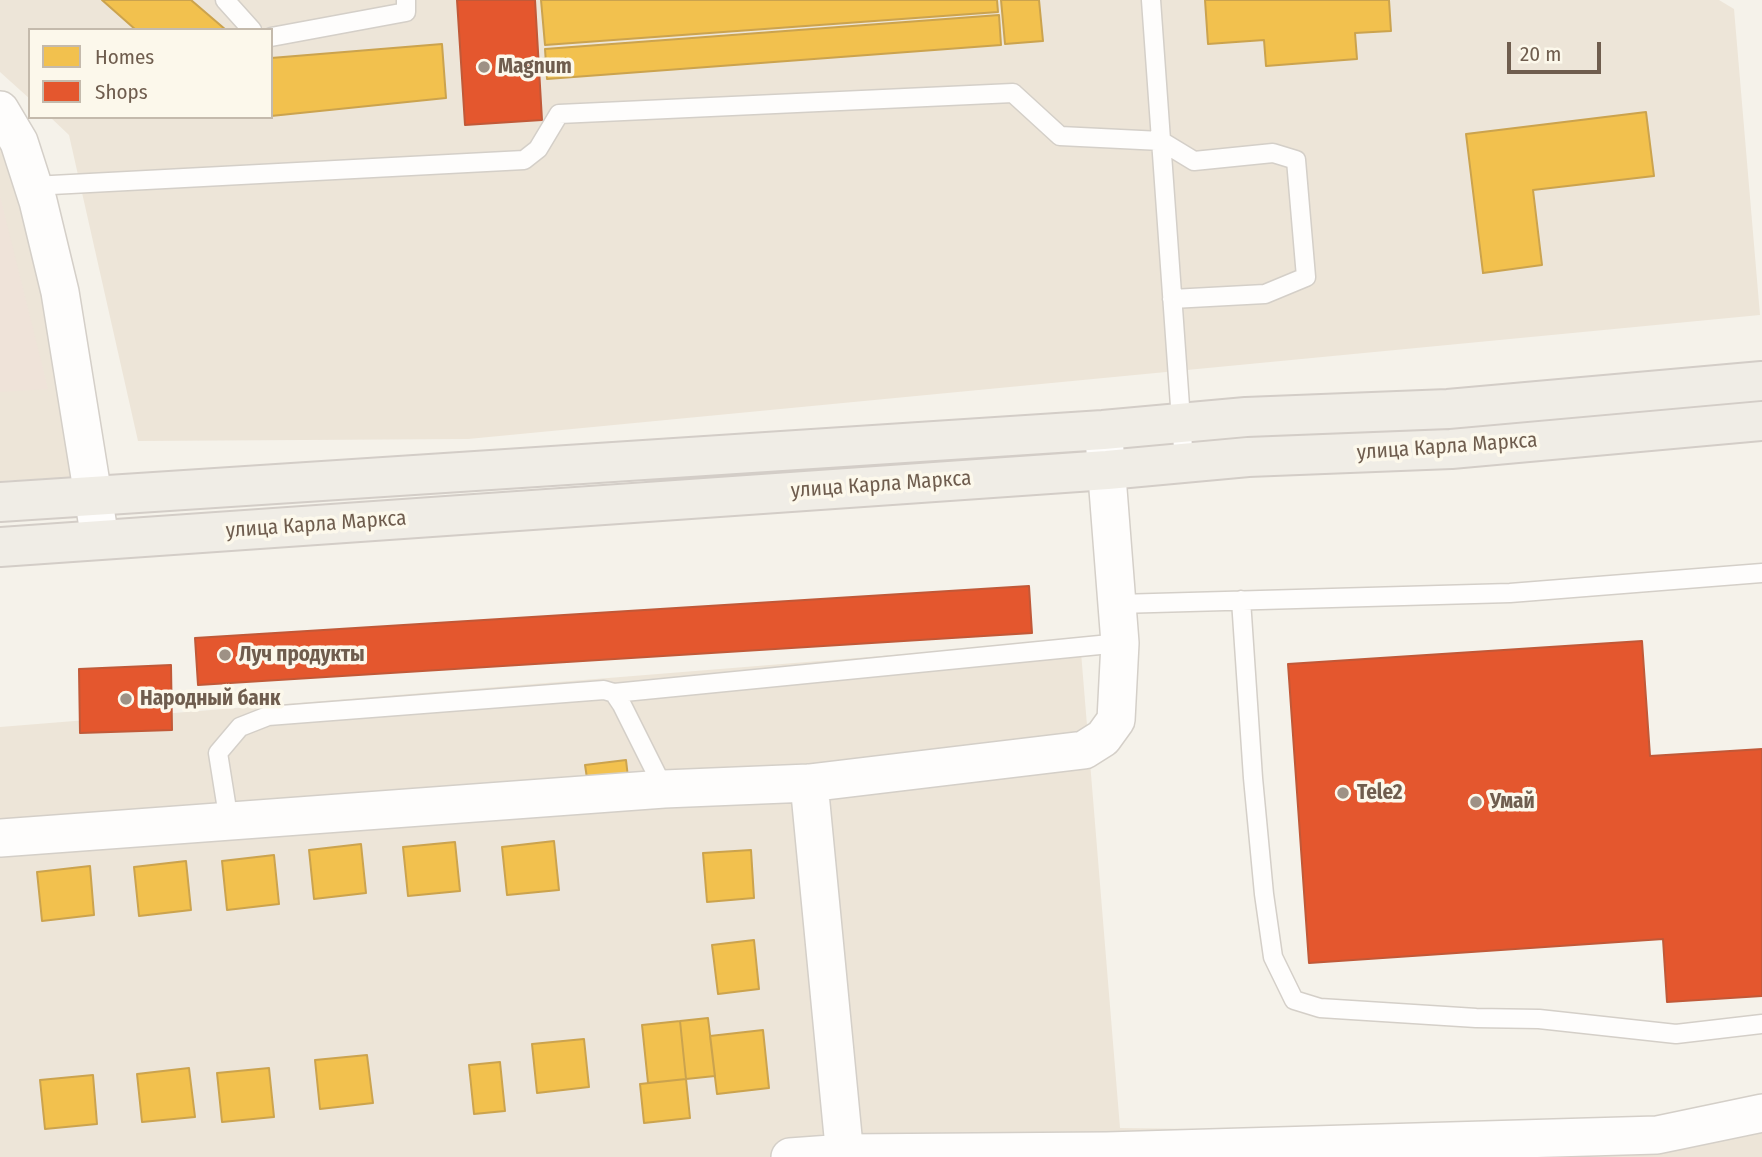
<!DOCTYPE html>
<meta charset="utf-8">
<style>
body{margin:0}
#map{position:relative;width:1762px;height:1157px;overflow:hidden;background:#f5f2ea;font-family:"Fira Sans Condensed",sans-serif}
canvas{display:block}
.legend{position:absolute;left:28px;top:28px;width:245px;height:91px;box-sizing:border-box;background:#fcf8eb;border:2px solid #c4baac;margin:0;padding:9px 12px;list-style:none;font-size:21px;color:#6f5d4e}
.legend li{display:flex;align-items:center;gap:14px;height:35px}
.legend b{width:35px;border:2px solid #c4baac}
.scale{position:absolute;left:1507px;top:42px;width:94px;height:32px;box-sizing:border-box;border:4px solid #6f5d4e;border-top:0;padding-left:9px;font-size:21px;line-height:24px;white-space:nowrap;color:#6f5d4e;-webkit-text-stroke:5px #fcf8eb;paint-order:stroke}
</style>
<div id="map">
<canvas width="1762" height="1157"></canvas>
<ul class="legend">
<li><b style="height:19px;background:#f2c14e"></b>Homes</li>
<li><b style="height:19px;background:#e4572e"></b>Shops</li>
</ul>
<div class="scale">20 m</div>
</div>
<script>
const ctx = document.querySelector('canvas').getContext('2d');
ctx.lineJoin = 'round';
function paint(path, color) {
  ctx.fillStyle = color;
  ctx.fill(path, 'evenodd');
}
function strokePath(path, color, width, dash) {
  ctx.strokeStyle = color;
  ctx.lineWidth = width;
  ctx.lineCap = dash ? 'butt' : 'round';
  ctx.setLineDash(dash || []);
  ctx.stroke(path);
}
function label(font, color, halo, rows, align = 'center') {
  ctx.font = font + ' "Fira Sans Condensed",sans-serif';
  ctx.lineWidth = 7;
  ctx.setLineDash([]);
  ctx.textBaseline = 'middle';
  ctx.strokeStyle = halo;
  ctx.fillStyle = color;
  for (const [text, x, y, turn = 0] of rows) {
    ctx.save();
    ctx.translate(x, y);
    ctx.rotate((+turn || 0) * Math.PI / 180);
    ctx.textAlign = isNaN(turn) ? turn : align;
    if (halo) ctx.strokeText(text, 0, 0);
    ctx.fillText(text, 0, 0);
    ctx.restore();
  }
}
paint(new Path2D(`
 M0 0H1719L1734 9 1760 315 468 439 138 441 69 135 50 117H271V30H30V99L0 72Z
 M0 139 12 162 58 355 75 477 0 481Z
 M1080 640 1120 1128 1657 1135 1762 1127V1157H0V727Z`), '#ede5d8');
paint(new Path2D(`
 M0 196 48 389 0 392Z`), '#efe3d9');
const homes = new Path2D(`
 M102 0H191L226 30H136Z
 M541 0H997L998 12 545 45Z
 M1001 0H1039L1043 41 1005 44Z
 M1205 0H1389L1391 31 1355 33 1357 59 1266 66 1264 40 1208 44Z
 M999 15 1001 45 547 79 545 49Z
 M442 44 446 98 271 116V58Z
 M1646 112 1654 176 1533 190 1542 265 1483 273 1466 134Z
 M626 760 629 786 589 791 585 765Z
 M554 841 559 890 507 895 502 847Z
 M455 842 460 891 408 896 403 847Z
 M361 844 366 893 314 899 309 850Z
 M751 850 754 898 707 902 703 853Z
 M274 855 279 904 227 910 222 861Z
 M186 861 191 910 139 916 134 867Z
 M90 866 94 915 42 921 37 872Z
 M754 940 759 989 718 994 712 945Z
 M708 1018 715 1076 686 1079 680 1021Z
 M680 1021 686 1079 648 1083 642 1025Z
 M763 1030 769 1088 717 1094 710 1036Z
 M584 1039 589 1087 537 1093 532 1044Z
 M367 1055 373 1103 320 1109 315 1060Z
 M500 1062 505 1111 474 1114 469 1065Z
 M189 1068 195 1117 142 1122 137 1074Z
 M269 1068 274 1117 222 1122 217 1073Z
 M93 1075 97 1124 45 1129 40 1080Z
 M686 1079 690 1118 644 1123 640 1084Z`);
paint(homes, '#f2c14e');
strokePath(homes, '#cba34e', 2);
const shops = new Path2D(`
 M457 0H535L542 120 465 125Z
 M1029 586 1032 633 198 685 195 638Z
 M1642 641 1650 756 1762 749V996L1667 1002 1663 939 1309 963 1288 664Z
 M171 665 172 730 80 733 79 669Z`);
paint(shops, '#e4572e');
strokePath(shops, '#c15938', 2);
const lane = new Path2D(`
 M225 0 252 30
 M1151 0 1184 462
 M271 37 406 12V0
 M33 186 524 160 538 149 559 114 1013 93 1060 136 1161 141 1194 161 1273 153 1296 160 1306 277 1265 294 1172 299
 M1241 600 1253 778 1264 894 1273 957 1294 1000 1320 1008 1476 1018 1539 1019 1676 1034 1762 1024
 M1118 604 1510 593 1762 573
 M614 693 1120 643
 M229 822 218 753 240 727 268 716 604 690 614 693 622 705 664 789`);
const street = new Path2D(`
 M0 110 19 142 38 201 60 292 100 539
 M809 783 845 1157
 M0 838 664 789 809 783 1084 750 1103 738 1116 720 1120 643 1104 438
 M790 1157 845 1153 1106 1151 1657 1135 1762 1113`);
const primary = new Path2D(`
 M0 502 1103 430 1246 417 1448 409 1762 381
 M0 547 1107 470 1248 457 1451 449 1762 421`);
strokePath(lane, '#d4cfc8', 21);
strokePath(street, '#d4cfc8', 40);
strokePath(primary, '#d3cdc7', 42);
strokePath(lane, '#fefdfc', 18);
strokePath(street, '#fefdfc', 37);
strokePath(primary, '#f0ede6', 38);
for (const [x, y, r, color] of [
 [484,67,7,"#9e9185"],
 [225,655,7,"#9e9185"],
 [126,699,7,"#9e9185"],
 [1343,793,7,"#9e9185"],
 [1476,802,7,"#9e9185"]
]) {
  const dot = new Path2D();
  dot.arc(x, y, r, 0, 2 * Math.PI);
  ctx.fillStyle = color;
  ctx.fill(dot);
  strokePath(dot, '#fcf8eb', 2.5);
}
label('bold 21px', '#6f5d4e', '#fcf8eb', [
 ["Magnum",498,67],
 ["Луч продукты",239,655],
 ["Народный банк",140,699],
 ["Tele2",1357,793],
 ["Умай",1490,802]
], 'left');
label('21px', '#6f5d4e', '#fcf8eb', [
 ["улица Карла Маркса",1447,447,-4],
 ["улица Карла Маркса",881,485,-4],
 ["улица Карла Маркса",316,525,-4]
]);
</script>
